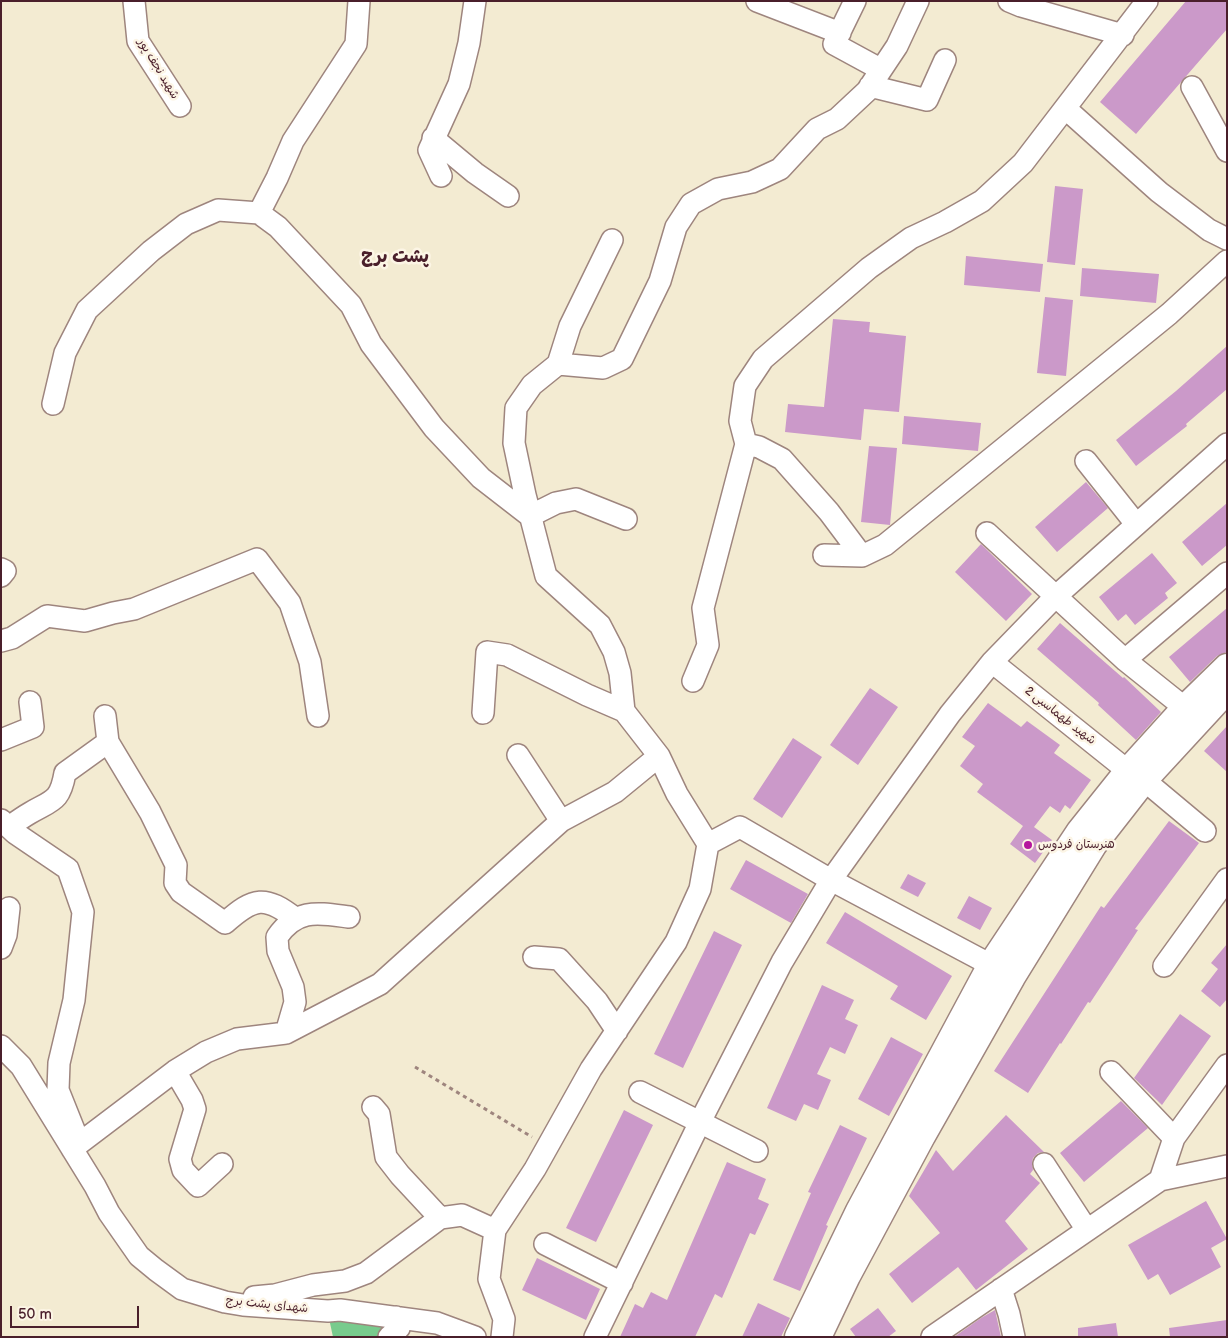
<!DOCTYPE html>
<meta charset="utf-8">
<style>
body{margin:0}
#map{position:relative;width:1228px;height:1338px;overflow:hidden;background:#f3ebd2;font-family:"Balsamiq Sans",sans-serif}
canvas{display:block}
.frame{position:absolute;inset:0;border:2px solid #4a1f2b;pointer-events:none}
.scale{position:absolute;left:10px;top:1306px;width:129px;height:22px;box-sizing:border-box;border:2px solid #4a1f2b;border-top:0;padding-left:6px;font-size:15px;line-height:18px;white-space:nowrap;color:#4a1f2b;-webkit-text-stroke:4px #fcf5e5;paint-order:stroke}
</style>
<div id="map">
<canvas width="1228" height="1338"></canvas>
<div class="frame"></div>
<div class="scale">50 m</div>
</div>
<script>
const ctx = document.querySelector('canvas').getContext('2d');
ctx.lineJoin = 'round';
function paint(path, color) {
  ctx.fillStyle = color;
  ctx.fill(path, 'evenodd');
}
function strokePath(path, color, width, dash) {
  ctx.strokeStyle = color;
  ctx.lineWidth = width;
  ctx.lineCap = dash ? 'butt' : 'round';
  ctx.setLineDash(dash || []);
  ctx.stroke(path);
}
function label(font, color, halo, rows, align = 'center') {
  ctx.font = font + ' "Balsamiq Sans","Playpen Sans Arabic",sans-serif';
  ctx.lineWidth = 5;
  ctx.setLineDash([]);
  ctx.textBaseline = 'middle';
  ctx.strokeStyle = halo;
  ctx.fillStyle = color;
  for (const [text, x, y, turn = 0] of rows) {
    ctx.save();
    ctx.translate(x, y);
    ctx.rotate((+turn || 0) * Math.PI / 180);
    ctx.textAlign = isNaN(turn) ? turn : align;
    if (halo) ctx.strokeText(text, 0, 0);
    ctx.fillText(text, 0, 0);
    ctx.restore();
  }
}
paint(new Path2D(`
 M332 1320 393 1321 382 1337H333L330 1323Z`), '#78cb8d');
paint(new Path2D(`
 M1186 1H1227V29L1136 134 1100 102Z
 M1055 186 1083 189 1075 265 1047 262Z
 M966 256 1043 264 1040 292 964 285Z
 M1082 268 1159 274 1156 303 1080 296Z
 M1045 297 1073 300 1066 376 1037 373Z
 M833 319 870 322 869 332 906 336 899 412 864 409 861 440 785 432 788 404 824 407Z
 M1227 346V389L1186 424 1187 426 1136 466 1116 440 1176 391Z
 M904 416 981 423 978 451 902 444Z
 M869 446 897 448 890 525 861 522Z
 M1086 482 1108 508 1057 552 1035 527Z
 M1227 503V545L1202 566 1182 542Z
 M981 544 1032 594 1006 621 955 572Z
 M1152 553 1177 583 1165 593 1168 598 1135 625 1126 614 1118 621 1099 597Z
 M1227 608V652L1217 656 1190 682 1169 657Z
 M1060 623 1123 678 1124 677 1161 712 1136 740 1098 705 1099 703 1037 649Z
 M870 688 898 707 858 765 830 745Z
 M988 703 1021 727 1027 721 1060 745 1054 753 1091 780 1070 809 1065 805 1060 813 1050 806 1034 827 1052 840 1035 863 1010 844 1023 826 977 792 983 784 960 766 975 746 962 737Z
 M1227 726V772L1204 751Z
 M793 738 822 757 782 818 753 799Z
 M1169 821 1199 843 1135 929 1138 930 1119 959 1090 1003 1088 1002 1061 1044 1060 1043 1028 1093 994 1071 1101 906 1104 908Z
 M746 860 808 894 791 923 730 889Z
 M908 874 926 883 918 897 900 888Z
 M969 896 992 908 980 930 957 918Z
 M845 912 952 976 926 1020 890 999 898 986 826 943Z
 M714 931 742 945 683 1068 654 1054Z
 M1227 944V999L1220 1007 1201 991 1218 969 1211 963Z
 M822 985 854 1000 845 1019 858 1025 845 1054 830 1047 817 1074 831 1080 818 1110 804 1104 796 1121 767 1108Z
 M1180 1014 1211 1036 1162 1105 1134 1078Z
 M891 1037 923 1054 889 1116 858 1099Z
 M1121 1101 1148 1128 1084 1182 1060 1153Z
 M624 1110 653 1125 596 1242 566 1228Z
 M1006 1115 1044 1152 1038 1153 1033 1158 1032 1164 1033 1170 1030 1174 1040 1183 1005 1221 1028 1249 976 1290 958 1267 912 1303 889 1274 940 1233 909 1196 936 1150 953 1171Z
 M840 1125 867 1138 826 1225 828 1226 800 1291 773 1280 811 1193 808 1192Z
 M727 1162 766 1179 758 1199 769 1204 755 1235 750 1233 722 1298 715 1294 695 1337H620L635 1304 643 1308 651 1292 667 1300Z
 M1206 1201 1227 1239 1211 1248 1221 1267 1170 1295 1158 1274 1148 1280 1128 1245Z
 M537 1258 600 1289 586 1320 522 1290Z
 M758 1303 790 1318 781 1337H742Z
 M878 1308 896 1331 888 1337H856L850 1329Z
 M995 1310 1001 1337H954L981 1318Z
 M1227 1320V1337H1170L1169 1328Z
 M1116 1323 1118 1337H1078V1328Z`), '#cb99c9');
const minor = new Path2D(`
 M134 1 138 41 180 106
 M757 1 840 33
 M855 1 834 44 880 69
 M1009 1 1021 6 1123 35
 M870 86 927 100 945 60
 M1192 87 1227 151
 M1065 108 1159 192 1209 230 1227 239
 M433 138 475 173 508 196
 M441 176 429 150 459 84 469 43 475 1
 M259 213 277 178 293 141 356 44 359 1
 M558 364 570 326 612 240
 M53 404 65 353 87 310 151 251 186 224 218 210 259 213 278 227 351 305 371 344 434 428 481 478 530 516 556 503 576 499 626 519
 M746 444 759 447 782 459 829 512 862 556
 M1086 461 1136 524
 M987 533 1125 660 1185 708
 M824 555 862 556 885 545 1169 314 1227 261
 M1 569 5 571 1 576
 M1 641 12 638 47 616 85 621 113 613 134 609 257 559 290 603 310 662 318 716
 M1125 660 1227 573
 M992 662 1128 771
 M693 681 708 645 703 608 746 444 740 421 745 386 763 359 869 268 911 238 945 222 982 201 1023 163 1147 1
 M483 713 487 652 507 655 587 695 624 711
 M1 740 33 727 30 702
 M108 742 150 812 176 865 175 883 181 892 225 923C254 897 265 895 296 919
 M518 755 561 821
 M1144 780 1205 831
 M1 820 15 833 68 869 83 912 74 1000 59 1063 58 1090 76 1135 72 1138
 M9 827C16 822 23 817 30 813 52 800 60 802 65 773L108 742 105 716
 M708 844 740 827 831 880 991 965
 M1 948 6 935 9 908
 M534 957 559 959 597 1001 617 1031
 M1164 966 1227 879
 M286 1033 295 1002 293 987 278 951 277 937C297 908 318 913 349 917
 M1 1046 21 1066 95 1186 109 1213 139 1256 156 1270 182 1289 225 1302 243 1305 328 1311 340 1310 437 1323 475 1337
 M175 1071 192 1100 195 1109 180 1159 183 1170 198 1186 222 1164
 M1111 1072 1174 1138
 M640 1092 757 1151
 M373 1107 379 1114 386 1157 400 1175 440 1218 462 1215 495 1230
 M72 1149 175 1071 206 1052 237 1039 286 1033 380 984 561 821 615 792 659 756
 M1044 1164 1087 1230
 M1160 1180 1227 1166
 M545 1244 622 1283
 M1001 1289 1009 1314 1014 1337
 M254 1297 275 1295 313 1285 345 1281 366 1273 440 1218
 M389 1337 399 1328 396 1317
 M502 1337 504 1319 489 1279 495 1230 535 1169 591 1069 676 942 700 889 708 844 677 794 659 756 624 711 620 673 614 652 600 625 546 576 525 495 514 443 516 408 532 385 558 364 603 368 622 359 660 281 676 227 691 204 718 189 752 182 780 169 817 129 837 119 867 91 897 46 918 1
 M595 1337 700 1122 782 962 831 880 950 714 992 662 1055 597 1227 444
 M932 1337 1160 1180 1174 1138 1227 1065`);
const major = new Path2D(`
 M798 1337 859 1211 991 965 1080 831 1128 771 1185 708 1227 667
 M818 1337 847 1276 922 1136 1012 977 1094 844 1144 780 1227 690`);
strokePath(minor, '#9e857e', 24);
strokePath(major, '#9e857e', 29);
strokePath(new Path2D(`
 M415 1067 532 1137`), '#9e857e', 3, [4, 4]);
strokePath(minor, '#fff', 21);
strokePath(major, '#fff', 26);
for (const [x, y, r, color] of [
 [1028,845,5,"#b5179e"]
]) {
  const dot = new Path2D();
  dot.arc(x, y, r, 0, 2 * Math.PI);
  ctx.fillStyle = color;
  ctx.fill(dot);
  strokePath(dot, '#fcf5e5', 2);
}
label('12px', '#4a1f2b', '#fcf5e5', [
 ["شهید نجف پور",158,69,59],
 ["شهید طهماسبی 2",1060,716,38],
 ["شهدای پشت برج",267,1305,6]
]);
label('12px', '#4a1f2b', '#fcf5e5', [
 ["هنرستان فردوس",1038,845]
], 'left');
label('bold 18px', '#4a1f2b', '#fcf5e5', [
 ["پشت برج",395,257]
]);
</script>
